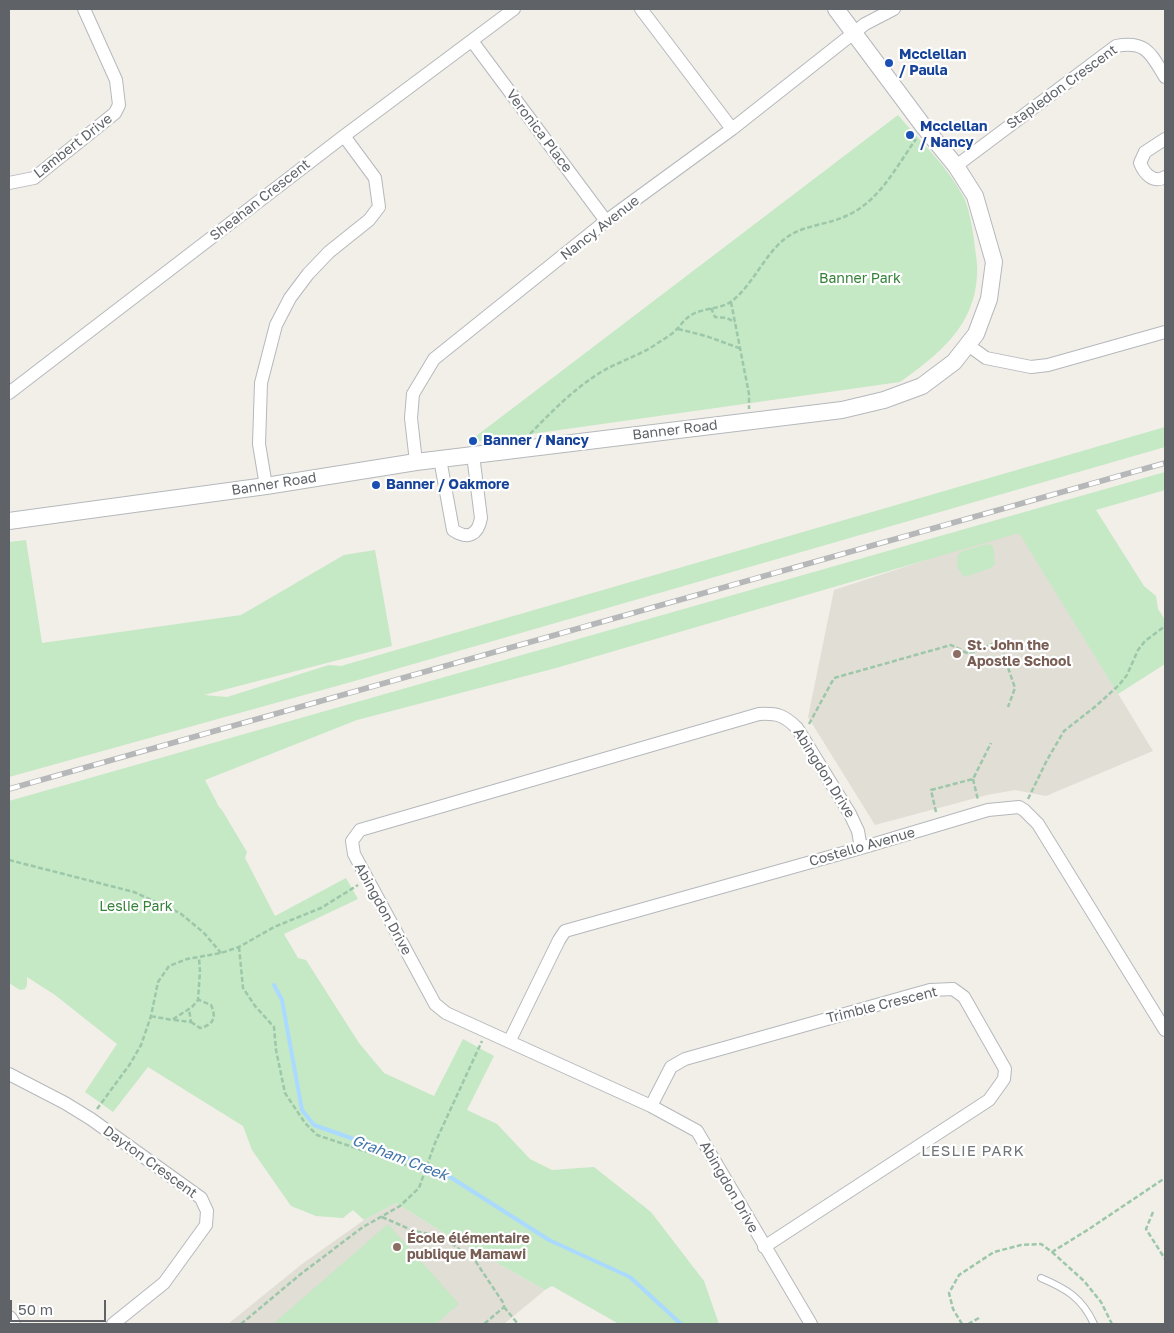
<!DOCTYPE html>
<meta charset="utf-8">
<style>
body{margin:0}
#map{position:relative;width:1174px;height:1333px;overflow:hidden;background:#f1efe8;font-family:"Golos Text",sans-serif}
canvas{display:block}
.frame{position:absolute;inset:0;border:10px solid #5f6368;pointer-events:none}
.scale{position:absolute;left:10px;top:1300px;width:96px;height:22px;box-sizing:border-box;border:2px solid #5f6368;border-top:0;padding-left:6px;font-size:15px;line-height:18px;white-space:nowrap;color:#5f6368;-webkit-text-stroke:4px #fff;paint-order:stroke}
</style>
<div id="map">
<canvas width="1174" height="1333"></canvas>
<div class="frame"></div>
<div class="scale">50 m</div>
</div>
<script>
const ctx = document.querySelector('canvas').getContext('2d');
ctx.lineJoin = 'round';
function paint(path, color) {
  ctx.fillStyle = color;
  ctx.fill(path, 'evenodd');
}
function strokePath(path, color, width, dash) {
  ctx.strokeStyle = color;
  ctx.lineWidth = width;
  ctx.lineCap = dash ? 'butt' : 'round';
  ctx.setLineDash(dash || []);
  ctx.stroke(path);
}
function label(font, color, halo, rows, align = 'center') {
  ctx.font = font + ' "Golos Text",sans-serif';
  ctx.lineWidth = 4.5;
  ctx.setLineDash([]);
  ctx.textBaseline = 'middle';
  ctx.strokeStyle = halo;
  ctx.fillStyle = color;
  for (const [text, x, y, turn = 0] of rows) {
    ctx.save();
    ctx.translate(x, y);
    ctx.rotate((+turn || 0) * Math.PI / 180);
    ctx.textAlign = isNaN(turn) ? turn : align;
    if (halo) ctx.strokeText(text, 0, 0);
    ctx.fillText(text, 0, 0);
    ctx.restore();
  }
}
paint(new Path2D(`
 M1018 530 1153 751 1046 796 1015 790 987 795 875 825 808 717 834 590Z
 M396 1203 439 1230 545 1290 504 1324H228L302 1264 364 1220Z`), '#e1ded6');
paint(new Path2D(`
 M898 115C920 141 947 166 963 196 969 206 974 236 975 248 976 257 978 266 977 275 975 326 938 355 900 382L467 443Z
 M1165 427V447L351 682 9 777V542L26 540 42 643 241 615 344 555 375 550 392 646 204 695 227 697 329 665 341 666Z
 M1165 472V490L1096 510 1144 586 1156 596 1158 609 1165 620V664L1118 694 1019 533 556 668 357 720 205 780 219 807 222 810 247 852 245 858 275 916 346 878 358 899 284 934 298 958 306 960 359 1043 384 1073 434 1096 463 1039 494 1056 467 1110 497 1124 530 1159 552 1170 594 1167 651 1212 704 1281 719 1324H619L552 1286 545 1290 439 1230 396 1203 364 1220 353 1210 343 1218 316 1216 291 1206 252 1150 243 1126 148 1067 113 1112 85 1092 117 1044 55 995 27 977V985L25 989 20 990 9 983V801Z
 M987 544 993 546 995 564 991 568 964 577 957 567 958 555 963 551Z
 M388 1224 459 1304 436 1324H273Z`), '#c5e8c5');
strokePath(new Path2D(`
 M274 985 282 1000 302 1110 314 1125 416 1161 447 1175 549 1240 630 1277 681 1324`), '#aadaff', 4);
const service = new Path2D(`
 M1041 1278C1067 1289 1082 1298 1094 1324`);
const minor = new Path2D(`
 M641 9 732 129
 M472 41 606 221
 M1165 139 1145 152 1140 163C1144 173 1153 184 1165 177
 M956 166 1116 46C1146 40 1151 54 1165 77
 M9 183 34 178 115 113 119 105 116 80 84 9
 M968 345 986 358 1031 367 1048 365 1165 332
 M9 393 344 136 514 9
 M440 459 453 530C468 540 478 535 481 518L473 455
 M416 462 411 418 413 394 434 359 606 221 732 129 865 24 894 9
 M266 486 259 444 261 383 276 325 290 298 308 274 329 252 369 220 379 207 375 178 344 136
 M510 1040 559 940 565 931 861 848 988 810 1019 807 1024 810 1038 824 1165 1030
 M9 1074 65 1103 91 1119 201 1198 207 1211 206 1225 164 1283 113 1324
 M651 1106 671 1067 685 1059 930 990 953 989 964 997 1005 1069 1004 1079 989 1100 764 1247
 M811 1324 697 1131 651 1106 446 1013 435 1004 354 854 352 841 360 830 759 714C777 713 784 715 797 728L850 814 858 831 861 848`);
const tertiary = new Path2D(`
 M9 521 266 486 416 462 842 410 884 400 922 386 954 362 976 334 989 299 994 262 975 196 956 166 924 127 836 9
 M9 1319 12 1324`);
strokePath(service, '#b5b8bc', 8);
strokePath(minor, '#b5b8bc', 14);
strokePath(tertiary, '#b5b8bc', 18);
strokePath(new Path2D(`
 M731 302 749 394V409
 M711 308 715 317 727 318 735 322
 M678 329 706 336 739 348
 M530 434C552 411 574 389 601 372 618 362 638 356 655 345 662 340 670 336 676 330 682 324 685 318 693 314 704 308 722 309 732 301 756 282 766 249 792 234 808 225 829 224 846 216 879 202 896 167 916 139
 M809 724 834 678 951 645 969 654 999 641 1015 688 1008 707
 M973 779 978 800
 M1028 799 1047 760 1064 731 1096 706 1119 685 1127 675 1138 650 1145 641 1165 626
 M936 812 931 790 973 779 991 743
 M9 860 134 892 180 913 204 933 221 953
 M239 947 243 988 255 1006 274 1027 276 1050 285 1093 305 1123 317 1135 409 1166 425 1173
 M151 1016 172 1020 192 1007 198 1000 200 971 199 958
 M174 1020 191 1022 189 1009
 M191 1022 200 1028C213 1025 217 1018 211 1005L199 1000
 M97 1109 130 1064 141 1045 151 1016 158 982 169 966 187 959 221 953 239 947 274 927 321 908 358 885
 M1153 1212 1146 1229 1165 1259
 M382 1217 414 1231 443 1237 476 1262 504 1304V1307L484 1324
 M1052 1252 1084 1281 1101 1302 1112 1324
 M504 1307 518 1324
 M241 1324 302 1273 363 1227 400 1206 419 1188 435 1143 482 1041
 M962 1324 953 1309 949 1293 959 1275 994 1252 1021 1245 1041 1244 1052 1252 1089 1229 1165 1178
 M968 1324 979 1318`), '#9cc7a9', 2.5, [5, 2.5]);
strokePath(service, '#fff', 6);
strokePath(minor, '#fff', 12);
strokePath(tertiary, '#fff', 16);
const rail = new Path2D(`
 M9 789 1165 463`);
strokePath(rail, '#b6b7b8', 5.5);
strokePath(rail, '#fff', 4, [11]);
for (const [x, y, r, color] of [
 [889,63,5,"#1a4fb4"],
 [910,135,5,"#1a4fb4"],
 [473,441,5,"#1a4fb4"],
 [376,485,5,"#1a4fb4"],
 [957,654,5,"#8d6e63"],
 [397,1247,5,"#8d6e63"]
]) {
  const dot = new Path2D();
  dot.arc(x, y, r, 0, 2 * Math.PI);
  ctx.fillStyle = color;
  ctx.fill(dot);
  strokePath(dot, '#fff', 2);
}
label('bold 14px', '#164399', '#fff', [
 ["Mcclellan",899,55],
 ["/ Paula",899,71],
 ["Mcclellan",920,127],
 ["/ Nancy",920,143],
 ["Banner / Nancy",483,441],
 ["Banner / Oakmore",386,485]
], 'left');
label('14px', '#5f6368', '#fff', [
 ["Stapledon Crescent",1062,87,-36],
 ["Veronica Place",539,131,53],
 ["Lambert Drive",73,146,-38],
 ["Sheahan Crescent",260,200,-38],
 ["Nancy Avenue",600,228,-38],
 ["Banner Road",675,430,-7],
 ["Banner Road",274,484,-9],
 ["Abingdon Drive",824,773,58],
 ["Costello Avenue",862,847,-16],
 ["Abingdon Drive",383,909,61],
 ["Trimble Crescent",882,1005,-14],
 ["Dayton Crescent",150,1162,36],
 ["Abingdon Drive",729,1187,60]
]);
label('14px', '#348238', '#fff', [
 ["Banner Park",860,279],
 ["Leslie Park",136,907]
]);
label('bold 14px', '#785e54', '#fff', [
 ["St. John the",967,646],
 ["Apostle School",967,662],
 ["École élémentaire",407,1239],
 ["publique Mamawi",407,1255]
], 'left');
ctx.letterSpacing = '1px';
label('15px', '#70757a', '#fff', [
 ["LESLIE PARK",973,1151]
]);
ctx.letterSpacing = '0px';
label('italic 15px', '#4174aa', '#fff', [
 ["Graham Creek",400,1158,21]
]);
</script>
